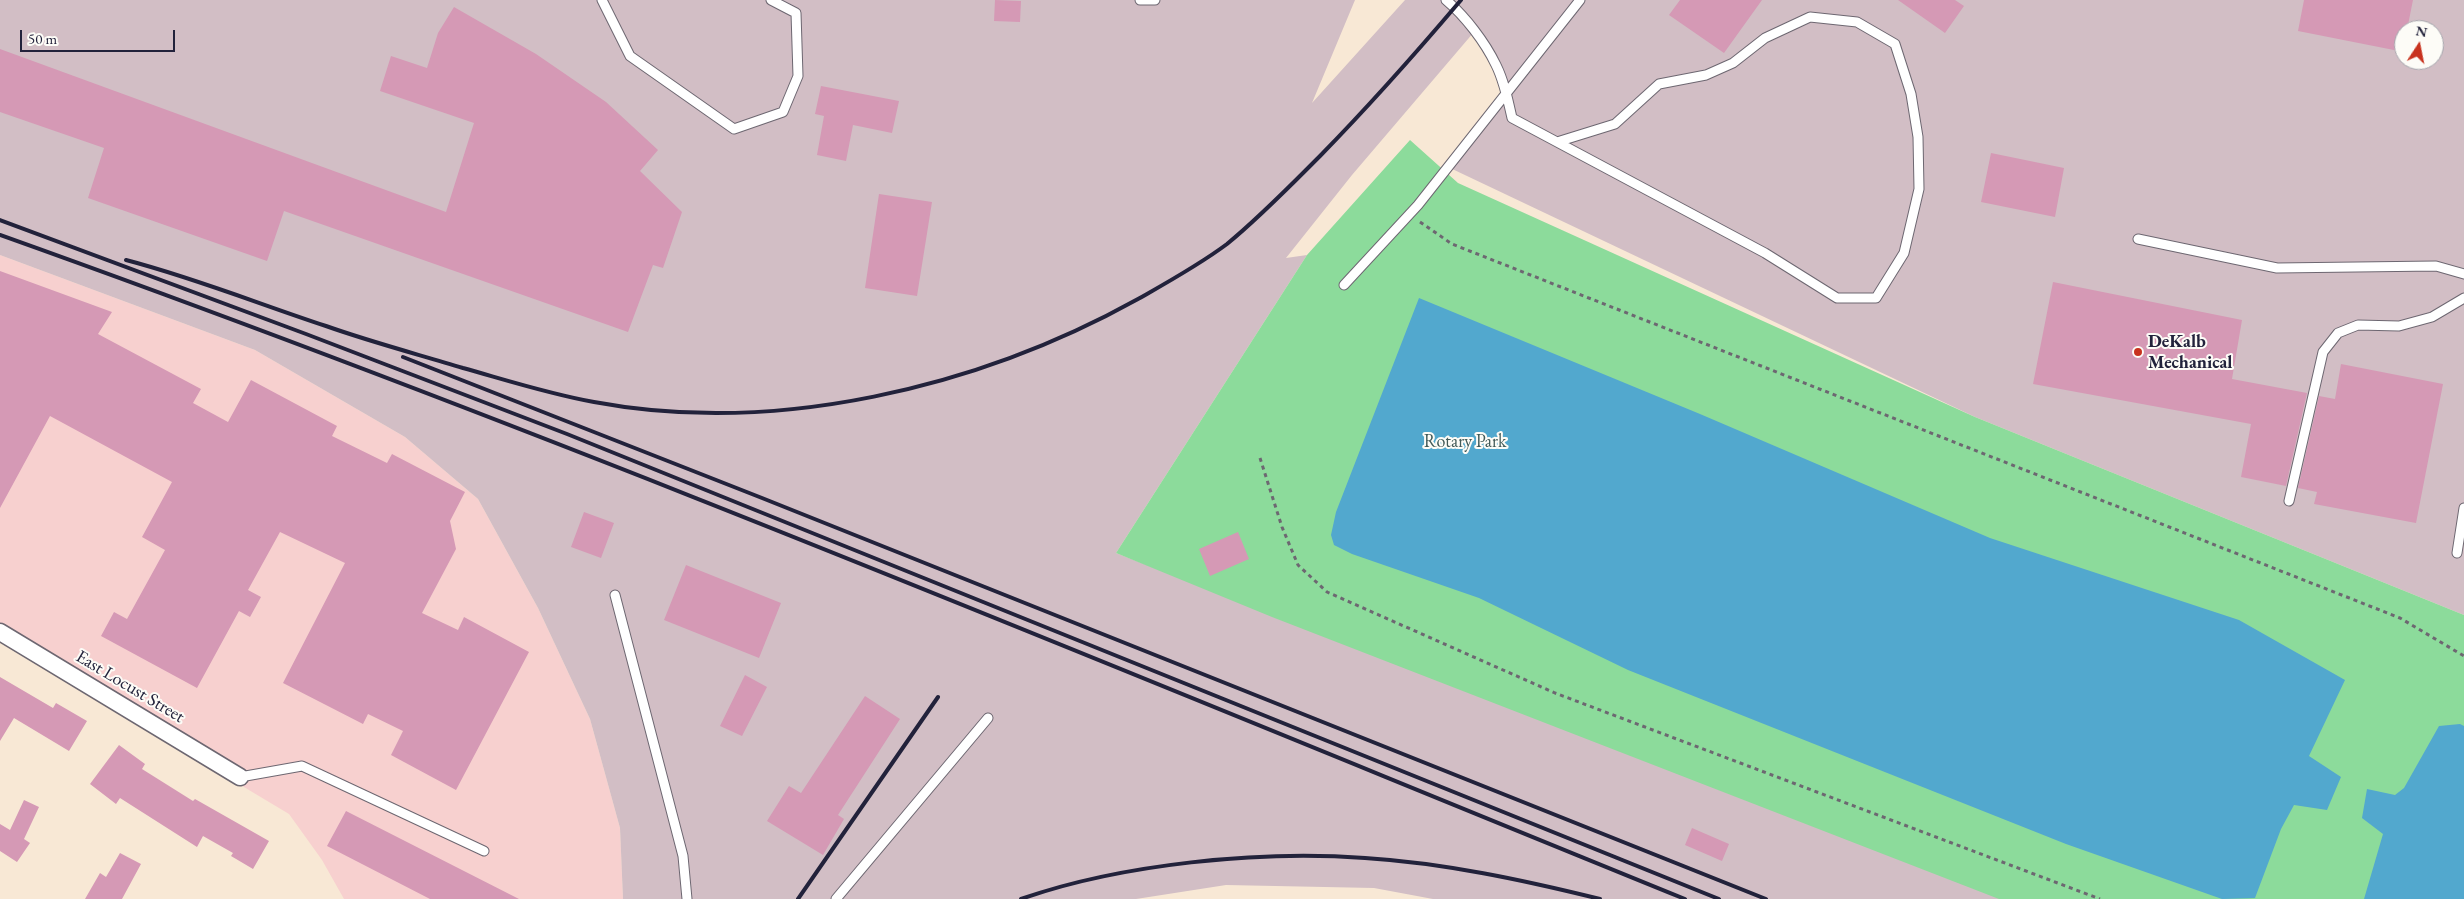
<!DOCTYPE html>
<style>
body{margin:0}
#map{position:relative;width:2464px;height:899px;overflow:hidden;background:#f8e8d5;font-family:"EB Garamond",serif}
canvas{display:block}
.north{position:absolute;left:2394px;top:20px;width:50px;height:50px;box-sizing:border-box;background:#fdfcf7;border:1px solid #a5a5ac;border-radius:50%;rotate:11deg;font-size:14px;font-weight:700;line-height:20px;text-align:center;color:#22223b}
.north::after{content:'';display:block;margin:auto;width:18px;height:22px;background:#c8321e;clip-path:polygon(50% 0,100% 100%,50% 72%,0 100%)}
.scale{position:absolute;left:20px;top:30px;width:155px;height:22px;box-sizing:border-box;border:2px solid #22223b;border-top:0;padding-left:6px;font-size:15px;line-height:18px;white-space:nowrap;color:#22223b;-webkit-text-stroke:4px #fdfcf7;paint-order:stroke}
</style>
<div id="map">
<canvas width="2464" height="899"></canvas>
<div class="north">N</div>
<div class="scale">50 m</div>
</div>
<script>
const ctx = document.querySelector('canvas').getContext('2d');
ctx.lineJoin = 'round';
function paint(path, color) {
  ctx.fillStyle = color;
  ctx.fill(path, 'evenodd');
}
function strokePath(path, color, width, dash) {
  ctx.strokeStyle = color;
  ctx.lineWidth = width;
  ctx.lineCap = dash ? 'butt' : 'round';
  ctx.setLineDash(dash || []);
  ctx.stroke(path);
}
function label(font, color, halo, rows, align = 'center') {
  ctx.font = font + ' "EB Garamond",serif';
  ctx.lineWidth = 4;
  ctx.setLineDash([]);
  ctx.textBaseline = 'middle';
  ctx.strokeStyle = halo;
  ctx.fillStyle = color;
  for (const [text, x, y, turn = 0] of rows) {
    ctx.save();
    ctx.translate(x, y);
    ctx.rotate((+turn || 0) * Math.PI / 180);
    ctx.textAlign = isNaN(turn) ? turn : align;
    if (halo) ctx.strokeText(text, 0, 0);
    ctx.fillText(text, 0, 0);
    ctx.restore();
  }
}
paint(new Path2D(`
 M0 255 255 350 405 437 478 499 538 608 590 719 620 828 623 899H344L322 860 289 814 0 641Z`), '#f7d0cf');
paint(new Path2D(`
 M0 0H1355L1312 103 1405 0H2464V615L1975 417 1448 167 1506 93 1474 32 1352 175 1286 258 1307 255 1116 553 2002 899H1433L1374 888 1226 885 1136 899H623L620 828 590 719 538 608 478 499 405 437 255 350 0 255ZM2404 30H2434V60H2404Z`), '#d2bec5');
paint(new Path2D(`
 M1410 140 1458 183 1975 417 2464 615V899H1999L1272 617 1116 553 1307 255Z`), '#8cdb9b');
paint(new Path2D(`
 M1419 298 1700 414 1990 538 2239 620 2345 680 2309 756 2341 777 2327 810 2294 805 2281 829 2255 898 2222 899 2066 844 1628 670 1479 598 1352 554 1334 545 1331 535 1336 512Z
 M2460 724 2464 726V899H2364L2383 834 2362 818 2367 789 2395 795 2404 788 2439 726Z`), '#52a8ce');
paint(new Path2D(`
 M995 0 1021 1 1020 22 994 21Z
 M1680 0H1762L1724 53 1669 15Z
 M1898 0H1955L1964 6 1945 33Z
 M2304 0H2413L2407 30H2404V52L2298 31Z
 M454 7 536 54 606 102 658 150 640 171 682 212 663 268 653 265 628 332 284 211 267 261 88 198 104 148 0 112V49L446 212 474 123 380 91 391 56 427 68 438 33Z
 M821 86 899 101 892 133 853 125 846 161 817 155 824 116 815 114Z
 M1991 153 2064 168 2055 217 1981 202Z
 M879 194 932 202 917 296 865 288Z
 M0 271 112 312 98 334 201 389 193 403 228 422 251 380 337 426 332 436 387 463 392 454 465 492 450 521 456 549 422 613 458 630 464 617 529 652 456 790 391 755 403 731 368 714 363 724 283 683 345 563 280 532 248 590 261 597 250 617 239 611 197 688 101 636 114 612 127 619 165 550 142 537 172 482 50 416 0 508Z
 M2053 282 2242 320 2232 379 2307 393 2286 486 2241 477 2251 424 2033 384Z
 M2341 364 2443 384 2416 523 2314 504 2317 492 2298 488 2319 396 2335 399Z
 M584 512 614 523 601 558 571 547Z
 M1238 532 1249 559 1210 576 1199 549Z
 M686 565 781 603 759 658 664 620Z
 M745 675 767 687 742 736 720 726Z
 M0 677 53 708 56 703 87 721 69 751 14 718 0 741Z
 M865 696 900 719 838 815 844 819 823 855 767 821 789 786 801 793Z
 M119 745 145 764 142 769 193 801 195 799 269 841 253 869 231 856 233 853 203 836 197 847 120 798 116 804 90 784Z
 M24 800 39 807 24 839 30 843 17 862 0 851V824L10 830Z
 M346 811 519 899H430L327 846Z
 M1692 828 1729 844 1722 861 1685 845Z
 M120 853 141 864 122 899H85L100 873 106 877Z`), '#d599b5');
const lane = new Path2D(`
 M602 0 630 56 734 129 783 112 798 76 796 13 771 0
 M1140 0H1155
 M1446 0C1465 16 1485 42 1496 65 1504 81 1508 100 1512 118L1557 142 1615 124 1659 84 1706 75 1733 63 1765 38 1810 17 1857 22 1895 44 1911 94 1918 137 1919 189 1904 253 1876 298H1837L1765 253 1557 142
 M2138 239 2277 268 2436 266 2464 274
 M1344 285 1418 205 1580 0
 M2289 501 2323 352 2338 333 2358 325 2399 326 2432 317 2464 298
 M2457 553 2464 508
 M615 595 683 856 687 899
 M240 777 302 766 484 851
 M836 899 988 718`);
const street = new Path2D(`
 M0 632 240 777`);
strokePath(lane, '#6d6771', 11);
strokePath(street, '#6d6771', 19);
strokePath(new Path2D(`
 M1420 222 1452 244 2400 618 2464 656
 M1260 458 1282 527 1298 565 1327 592 1555 693 2100 899`), '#6d6771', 3, [4, 4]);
strokePath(lane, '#fff', 9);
strokePath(street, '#fff', 16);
strokePath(new Path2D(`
 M0 220 306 334 567 434 1719 899
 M0 235C569 438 1126 672 1685 899
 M126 260C195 278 259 304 326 326 371 342 417 354 463 368 506 380 549 394 594 402 775 436 978 388 1138 299 1168 282 1199 265 1227 244 1260 217 1290 186 1320 156 1369 106 1416 53 1461 0
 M403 357 762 498 1766 899
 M798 899 938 697
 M1021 899C1121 864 1260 850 1365 858 1444 863 1523 880 1600 899`), '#22223b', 4);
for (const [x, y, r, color] of [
 [2138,352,5,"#c8321e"]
]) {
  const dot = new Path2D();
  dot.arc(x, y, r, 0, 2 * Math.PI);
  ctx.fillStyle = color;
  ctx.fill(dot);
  strokePath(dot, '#fdfcf7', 2);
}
label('bold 18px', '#22223b', '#fdfcf7', [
 ["DeKalb",2148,342],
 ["Mechanical",2148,363]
], 'left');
label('18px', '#425a58', '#fdfcf7', [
 ["Rotary Park",1465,442]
]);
label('18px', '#22223b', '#fdfcf7', [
 ["East Locust Street",130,687,31]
]);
</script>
